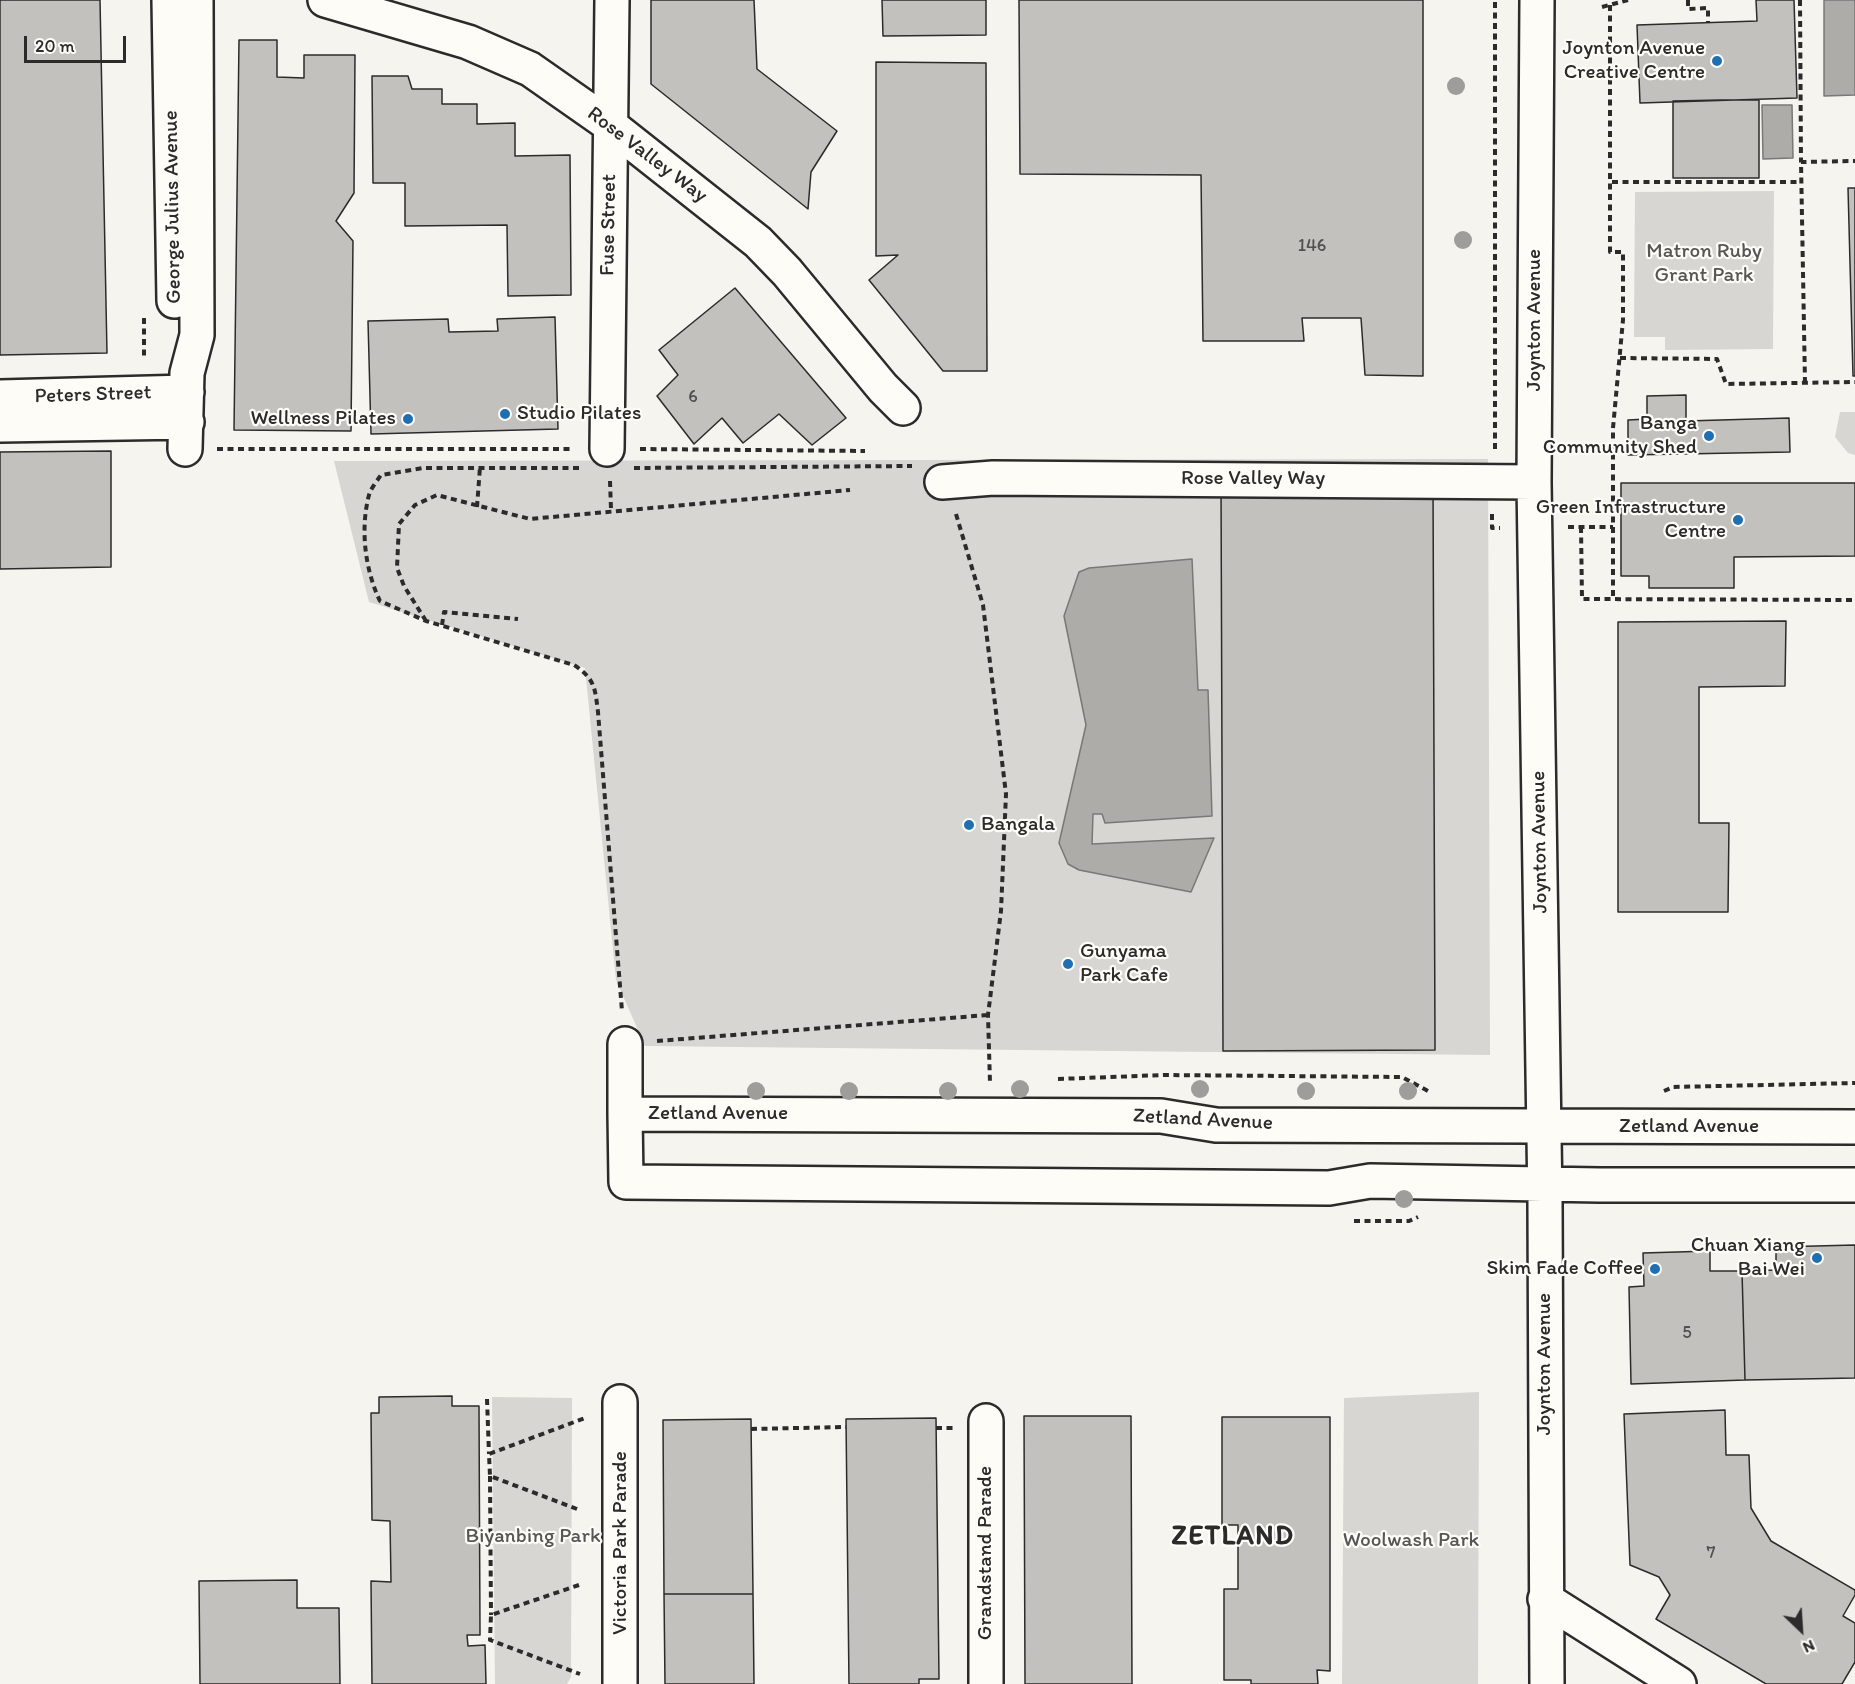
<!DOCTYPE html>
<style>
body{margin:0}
#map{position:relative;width:1855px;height:1684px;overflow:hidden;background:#f5f4ef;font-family:Itim,sans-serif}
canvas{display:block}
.north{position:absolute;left:1771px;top:1600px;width:60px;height:60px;-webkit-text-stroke:4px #fdfcf7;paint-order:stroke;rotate:155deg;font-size:16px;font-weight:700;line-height:24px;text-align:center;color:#2b2b2b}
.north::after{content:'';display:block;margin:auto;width:21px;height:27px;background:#2b2b2b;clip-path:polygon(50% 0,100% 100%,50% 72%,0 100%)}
.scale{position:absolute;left:24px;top:36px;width:102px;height:27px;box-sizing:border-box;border:3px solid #2b2b2b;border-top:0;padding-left:8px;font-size:18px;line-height:21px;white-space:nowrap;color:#2b2b2b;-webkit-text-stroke:4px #fdfcf7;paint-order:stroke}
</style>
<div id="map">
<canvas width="1855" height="1684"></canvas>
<div class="north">N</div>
<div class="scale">20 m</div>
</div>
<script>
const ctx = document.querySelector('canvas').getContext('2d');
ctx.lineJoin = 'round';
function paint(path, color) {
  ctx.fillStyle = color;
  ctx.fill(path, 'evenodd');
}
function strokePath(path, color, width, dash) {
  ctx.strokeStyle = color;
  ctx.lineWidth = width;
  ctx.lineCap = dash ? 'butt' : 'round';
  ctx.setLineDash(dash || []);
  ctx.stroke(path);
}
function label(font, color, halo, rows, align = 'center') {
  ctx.font = font + ' Itim,sans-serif';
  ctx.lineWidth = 4.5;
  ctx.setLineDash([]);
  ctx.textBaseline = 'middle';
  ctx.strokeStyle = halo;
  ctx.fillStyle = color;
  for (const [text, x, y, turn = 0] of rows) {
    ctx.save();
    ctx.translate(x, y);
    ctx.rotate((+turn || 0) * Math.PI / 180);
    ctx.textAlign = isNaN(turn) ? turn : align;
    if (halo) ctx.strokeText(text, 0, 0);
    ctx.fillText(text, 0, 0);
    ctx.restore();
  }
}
paint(new Path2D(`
 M1774 191 1773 349 1665 350V337H1634L1635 192Z
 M1840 412H1855V455L1848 453 1835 437Z
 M1488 459 1490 1055 645 1046 616 980 585 668 369 602 334 461Z
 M1479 1392 1478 1684H1342L1344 1398Z
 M492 1397 572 1398 571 1677 567 1684H495Z`), '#d7d6d2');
const water = new Path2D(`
 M1824 0H1855V95L1824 96Z
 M1762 105H1792L1793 158 1763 159Z
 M1192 559 1198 690H1208L1212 816 1105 823 1102 814H1093L1092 844 1214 838 1191 892 1079 870 1068 864 1059 843 1086 725 1064 616 1079 572 1089 568Z`);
paint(water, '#adaca9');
strokePath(water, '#797877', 1.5);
const building = new Path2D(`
 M0 0H100L107 353 0 355Z
 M651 0H754L757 69 837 131 811 172 808 209 651 84Z
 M882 0H986V35L883 36Z
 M1019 0H1423V376L1365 375 1361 318H1302L1304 341H1203L1201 175 1020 174Z
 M1756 0H1794L1797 98 1640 103 1637 25 1757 21Z
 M239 40H277V77L304 78V55H355L354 193 336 221 353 241 351 431 234 430Z
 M876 62 986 63 987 371H943L869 280 898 255 876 256Z
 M372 76H408L412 89H442V104H477V124L515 123V156L570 155 571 295 508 296 507 225 405 226V183H373Z
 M1720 100H1759V178H1673V101Z
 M1848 188H1855V376H1853Z
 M735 288 846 418 812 445 779 414 743 443 722 418 694 444 657 396 678 375 659 350Z
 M555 317 558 429 371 434 368 321 448 319 449 332 498 331 497 319Z
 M1686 395V421L1789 418 1790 452 1628 455V420L1647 419V396Z
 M111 451V567L0 569V452Z
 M1433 481 1435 1050 1223 1051 1221 482Z
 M1621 483H1855V556L1734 557V588H1649V576H1621Z
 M1786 621 1785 686 1699 687V823H1729L1728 912H1618V622Z
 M1855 1245V1378L1745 1380 1742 1271 1776 1270V1247Z
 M1710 1251V1271H1742L1745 1380 1631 1384 1629 1287 1644 1286 1643 1253Z
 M452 1396V1406H479L480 1635H467L468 1646 485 1645 486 1684H372L371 1581 391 1582 390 1521 372 1520 371 1413H379V1397Z
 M1725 1410 1726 1455H1749L1751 1508 1771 1541 1855 1590V1595L1843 1616 1855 1623V1662L1842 1684H1766L1656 1619 1670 1595 1659 1577 1630 1565 1624 1414Z
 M1024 1416H1131L1132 1684H1025Z
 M1222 1417H1330V1671L1317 1670 1318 1684H1251V1680H1224V1589H1238V1525H1222Z
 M936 1418 939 1679H919V1684H849L846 1419Z
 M751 1419 753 1594H664L663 1420Z
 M297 1580V1608H339L340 1684H200L199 1581Z
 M664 1594H753L754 1684H665Z`);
paint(building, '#c2c1be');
strokePath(building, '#2b2b2b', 1.5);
const minor = new Path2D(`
 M169 0 174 301
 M325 0 468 42 530 69 610 125 758 242 787 272 883 388 903 408
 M1537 0 1534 482 1545 1202 1547 1684
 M0 397 187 392
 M0 425 187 422
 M185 449 187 373 197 335 196 0
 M607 449 612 0
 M942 482 993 478 1534 482
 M625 1044V1114
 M1855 1127 1216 1125 1161 1116 625 1114 626 1182 1329 1188 1370 1181 1600 1185H1855
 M986 1421V1684
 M1545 1599 1679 1684
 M620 1684V1402`);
strokePath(minor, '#2b2b2b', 38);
strokePath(new Path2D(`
 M1688 0V9L1708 8V23
 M1800 0 1801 162
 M1610 5V252H1623V320L1613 428V599
 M1602 7 1628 0
 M1612 182H1801
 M144 318V359
 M1620 358 1717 359 1726 384 1855 382
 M1805 383 1801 162 1855 161
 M217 449H573
 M640 449 865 451
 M1495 449V0
 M579 468H423L381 475C377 481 371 488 369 495 360 529 365 570 380 601L426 621 574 665C595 679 595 688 598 712L622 1011
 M634 468 912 466
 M610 481 611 509
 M477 507 480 467
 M956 514 983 605 1006 794 1001 911 988 1015 990 1083
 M1492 514V528H1500
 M1568 527H1613
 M1581 527 1582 599 1855 600
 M426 621 404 586 397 568 399 524 415 505 437 495 530 519 850 490
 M442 625 444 612 518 619
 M657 1041 988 1015
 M1058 1079 1164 1075 1402 1077 1428 1091
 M1664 1091 1673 1087 1855 1083
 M1354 1221H1409L1418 1217
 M487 1399 489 1454
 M936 1428H953
 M751 1429 846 1427
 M490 1476 491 1615
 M577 1509 490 1476 489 1454 585 1418
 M579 1585 491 1615 490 1640 580 1674`), '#2b2b2b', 4, [6, 4.5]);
strokePath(minor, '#fdfcf7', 33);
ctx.fillStyle = '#9e9d9a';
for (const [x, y] of [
 [1456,86],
 [1463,240],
 [1020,1089],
 [1200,1089],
 [756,1091],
 [849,1091],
 [948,1091],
 [1306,1091],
 [1408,1091],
 [1404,1199]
]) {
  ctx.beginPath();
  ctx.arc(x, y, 9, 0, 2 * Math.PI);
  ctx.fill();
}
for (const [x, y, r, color] of [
 [1717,61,6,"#1f6fb2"],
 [505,414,6,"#1f6fb2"],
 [408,419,6,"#1f6fb2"],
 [1709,436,6,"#1f6fb2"],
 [1738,520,6,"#1f6fb2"],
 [969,825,6,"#1f6fb2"],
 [1068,964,6,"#1f6fb2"],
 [1817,1258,6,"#1f6fb2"],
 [1655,1269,6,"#1f6fb2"]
]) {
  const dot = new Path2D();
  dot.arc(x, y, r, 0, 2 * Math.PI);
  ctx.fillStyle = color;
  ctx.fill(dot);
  strokePath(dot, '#fdfcf7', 2);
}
label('18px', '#515050', null, [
 ["146",1312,246],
 ["6",693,397],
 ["5",1687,1333],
 ["7",1711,1553]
]);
label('21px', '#2b2b2b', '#fdfcf7', [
 ["Joynton Avenue",1705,49],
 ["Creative Centre",1705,73],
 ["Studio Pilates",517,414,"left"],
 ["Wellness Pilates",396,419],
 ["Banga",1697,424],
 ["Community Shed",1697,448],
 ["Green Infrastructure",1726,508],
 ["Centre",1726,532],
 ["Bangala",981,825,"left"],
 ["Gunyama",1080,952,"left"],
 ["Park Cafe",1080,976,"left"],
 ["Chuan Xiang",1805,1246],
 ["Bai Wei",1805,1270],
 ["Skim Fade Coffee",1643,1269]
], 'right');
label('21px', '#2b2b2b', '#fdfcf7', [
 ["Rose Valley Way",647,155,37],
 ["George Julius Avenue",173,207,-91],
 ["Fuse Street",609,225,-89],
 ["Joynton Avenue",1535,320,-90],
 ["Peters Street",93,395,-2],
 ["Rose Valley Way",1253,479],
 ["Joynton Avenue",1540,842,-91],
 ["Zetland Avenue",718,1114],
 ["Zetland Avenue",1203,1120,3],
 ["Zetland Avenue",1689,1127],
 ["Joynton Avenue",1545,1364,-90],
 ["Victoria Park Parade",621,1543,-90],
 ["Grandstand Parade",986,1553,-90]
]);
label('21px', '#565655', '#fdfcf7', [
 ["Matron Ruby",1704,252],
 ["Grant Park",1704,276],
 ["Biyanbing Park",533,1537],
 ["Woolwash Park",1411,1541]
]);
ctx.letterSpacing = '1.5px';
label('bold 27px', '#2b2b2b', '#fdfcf7', [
 ["ZETLAND",1233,1537]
]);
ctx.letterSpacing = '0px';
</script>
